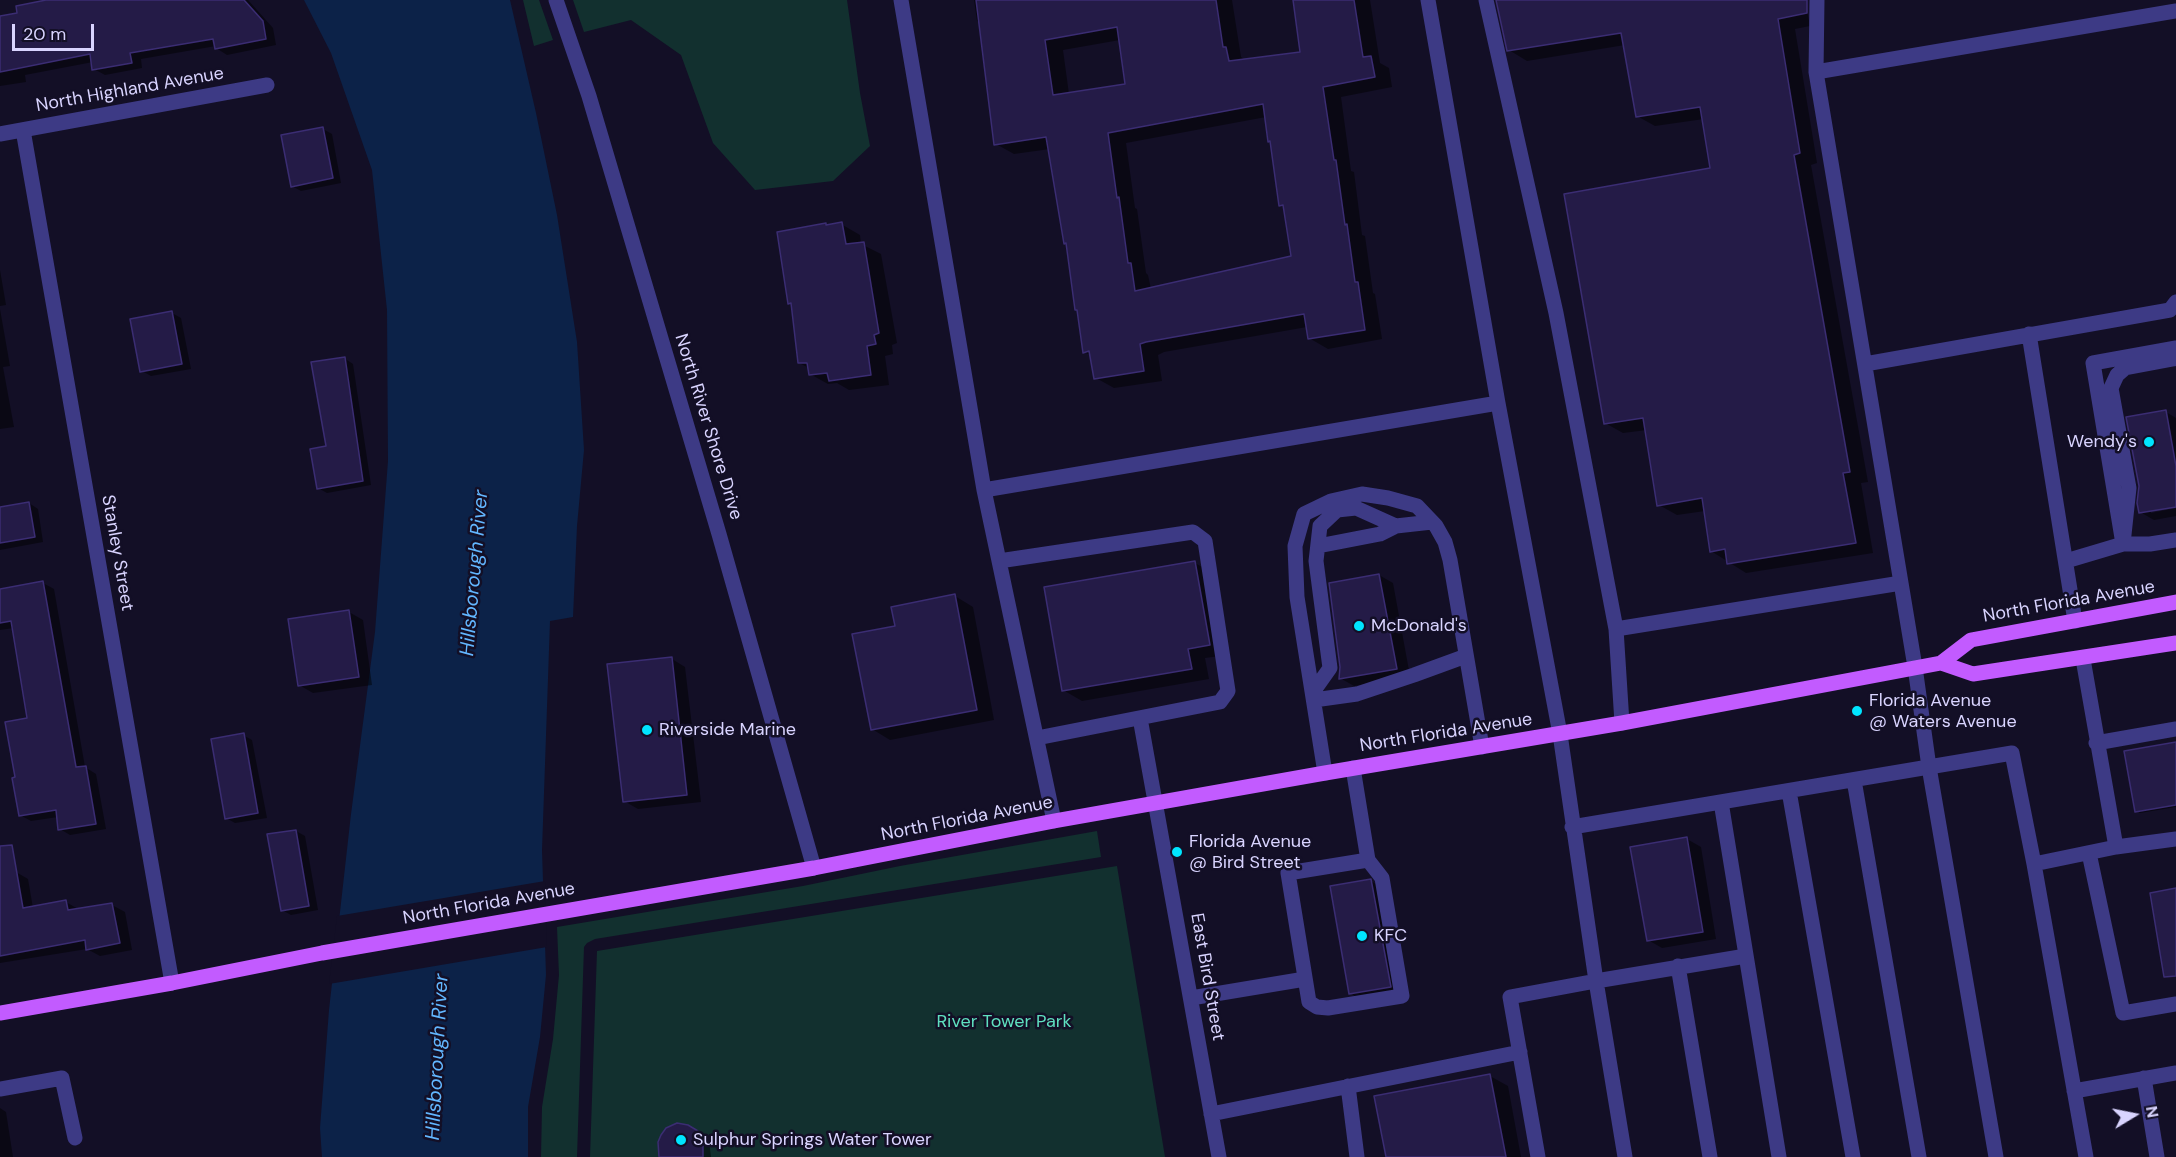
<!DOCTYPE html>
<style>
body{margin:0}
#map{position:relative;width:2176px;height:1157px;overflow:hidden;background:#130f26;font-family:"DM Sans",sans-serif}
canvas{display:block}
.north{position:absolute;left:2104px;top:1085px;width:60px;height:60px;-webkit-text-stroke:4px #130f26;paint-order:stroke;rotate:80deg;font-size:16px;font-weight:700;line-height:24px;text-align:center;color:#d9d4ff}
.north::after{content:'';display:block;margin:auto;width:21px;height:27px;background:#d9d4ff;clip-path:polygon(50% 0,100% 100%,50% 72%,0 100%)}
.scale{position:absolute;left:12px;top:24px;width:82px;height:27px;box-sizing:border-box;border:3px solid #d9d4ff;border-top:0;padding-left:8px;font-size:18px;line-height:21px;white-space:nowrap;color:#d9d4ff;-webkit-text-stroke:4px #130f26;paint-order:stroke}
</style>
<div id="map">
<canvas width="2176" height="1157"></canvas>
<div class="north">N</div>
<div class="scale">20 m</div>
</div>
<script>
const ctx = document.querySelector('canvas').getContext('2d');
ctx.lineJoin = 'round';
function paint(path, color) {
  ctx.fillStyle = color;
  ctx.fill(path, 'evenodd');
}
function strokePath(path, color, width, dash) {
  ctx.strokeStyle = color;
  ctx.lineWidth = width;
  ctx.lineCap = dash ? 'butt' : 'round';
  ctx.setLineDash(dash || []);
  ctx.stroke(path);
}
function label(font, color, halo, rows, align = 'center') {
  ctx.font = font + ' "DM Sans",sans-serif';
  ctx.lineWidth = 5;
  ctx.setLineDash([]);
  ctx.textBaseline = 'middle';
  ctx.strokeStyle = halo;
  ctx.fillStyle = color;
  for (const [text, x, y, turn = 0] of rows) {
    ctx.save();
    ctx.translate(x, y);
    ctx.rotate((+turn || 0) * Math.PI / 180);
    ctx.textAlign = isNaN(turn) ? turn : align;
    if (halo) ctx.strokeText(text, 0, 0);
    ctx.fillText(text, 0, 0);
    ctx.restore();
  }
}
paint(new Path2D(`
 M523 0H539L553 40 534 46Z
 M573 0H847L860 93 870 146 833 181 755 190 713 143 681 55 631 20 584 32Z
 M1097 831 1101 857 595 939 587 943 584 947 577 1157H541L542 1107 553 1039 559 975 557 927 803 886 900 866Z
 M1117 866 1165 1157H590L597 951Z`), '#12302f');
paint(new Path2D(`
 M304 0H510L536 113 557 215 577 342 584 450 577 526 573 617 550 621 542 850 546 975 540 1037 528 1107V1157H322L320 1128 329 1010 351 814 375 632 388 461 387 310 372 170 331 53Z`), '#0c2248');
paint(new Path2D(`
 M545 881 547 947 329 984 337 916Z`), '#130f26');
paint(new Path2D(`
 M54 0H248L273 28 276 45 227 55 216 48V46L141 59 142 68 105 75 94 69 93 62 25 75 26 82 0 86V17L19 14Z
 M974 0H1232L1241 57 1245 60 1302 53 1294 0H1370L1380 63 1389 68 1392 87 1341 97 1351 171 1354 172 1362 235 1365 236 1373 293 1375 294 1382 339 1328 349 1309 338 1307 327 1164 352 1158 355 1162 381 1114 388 1096 378 1092 356 1084 352 1050 149 1014 154 996 144 980 23 977 21ZM1120 40 1126 85 1069 94 1063 50ZM1266 117 1272 142 1280 205 1285 207 1292 257 1151 289 1148 275 1146 273 1137 209 1135 208 1126 143Z
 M1497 0H1805L1810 26 1795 29 1817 163 1811 165 1868 482 1861 483 1873 553 1746 573 1711 551 1705 511 1677 515 1659 505 1647 430 1623 433 1605 423 1712 170 1704 119 1655 126 1637 116 1625 45 1527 61 1509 50Z
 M323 129 332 134 341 183 301 191 292 186Z
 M841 224 860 235 861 244 881 254 897 343 892 345 893 354 885 356 889 385 849 390 837 383 828 384 810 374 809 368 799 363 792 305 789 303 826 225 828 226Z
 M0 270 6 305 0 306Z
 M0 309 10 366 3 367 14 427 0 429Z
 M172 313 181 318 191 369 151 376 142 371Z
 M344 358 353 364 371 485 327 493 318 488Z
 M2166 412 2176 418V505L2151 510V513L2176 508V516L2154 520 2140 512V486Z
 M29 503 38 509 43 542 0 550V508Z
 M1195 563 1213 573 1228 655 1205 658 1209 679 1082 701 1063 690Z
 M1379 575 1393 583 1410 676 1354 686 1340 678Z
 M43 583 54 589 85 767 96 774 106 829 70 835 60 829 58 817 31 821 20 815 17 779 29 719 14 628 0 630V590Z
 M955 596 973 607 994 720 890 740 872 729 896 627Z
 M349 612 363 620 372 685 313 693 299 685Z
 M672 659 685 667 701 802 638 809 624 801Z
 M243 735 252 740 267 818 235 823 226 818Z
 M2176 743V807L2140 813 2136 811Z
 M296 831 305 836 318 910 291 915 282 910Z
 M1687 839 1701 847 1716 939 1662 948 1648 940Z
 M16 872 28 879 33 908 66 902 78 909 112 905 125 912 132 950 100 956 87 949 0 963V874Z
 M1371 881 1389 892 1408 997 1368 1004 1350 993Z
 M1490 1076 1508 1086 1521 1157H1387Z
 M0 1108 6 1112 13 1157H0Z
 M698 1132 709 1141 711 1157H662Z`), '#0007');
const building = new Path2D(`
 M46 0H244L263 21 266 39 215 49 213 39 130 53 132 63 92 70 90 54 0 72V16L17 13 16 6Z
 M976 0H1216L1223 47H1226L1229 61 1300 52 1293 0H1354L1363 57 1371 56 1375 77 1323 87 1334 160H1336L1345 225 1347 224 1355 282H1358L1365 330 1308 339 1304 314 1146 342 1140 344 1144 371 1094 379 1089 351 1083 353 1077 310H1075L1066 243 1064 244 1046 137 994 145ZM1117 27 1125 84 1053 95 1045 40ZM1263 104 1268 142 1270 141 1279 206 1283 205 1291 256 1135 291 1131 263H1128L1119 197 1117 198 1108 133Z
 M1496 0H1807V13L1778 19 1800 153 1794 155 1850 472 1843 473 1856 543 1727 564 1725 549 1710 552 1702 498 1657 506 1643 418 1604 424 1564 194 1710 168 1700 107 1636 117 1621 33 1507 51Z
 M323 127 333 178 291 187 281 135Z
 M842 222 846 244 864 242 879 333 874 335 876 344 867 346 871 375 829 381 827 373 809 375 807 363H798L791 303 788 304 777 232 826 223V225Z
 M172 311 182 364 140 372 130 319Z
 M345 357 363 481 317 489 310 449 326 446 311 362Z
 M2166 410 2176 466V507L2139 513 2137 503 2139 486 2126 417Z
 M29 502 35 537 0 543V507Z
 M1195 561 1210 645 1188 649 1192 669 1062 691 1044 587Z
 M1379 574 1397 669 1339 679 1340 667 1329 583Z
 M43 581 76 767 86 766 96 824 58 830 56 810 19 816 12 778 15 777 5 722 27 718 11 621 0 623V589Z
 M955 594 977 710 871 730 852 634 895 626 891 607Z
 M349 610 359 677 298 686 288 619Z
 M672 657 687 795 623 802 607 664Z
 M244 733 258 813 225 819 211 739Z
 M2176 742V805L2135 812 2124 751Z
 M296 830 309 906 281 911 267 834Z
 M1687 837 1703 932 1647 941 1630 847Z
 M12 845 23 908 66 900 68 910 112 903 120 943 86 950 85 940 0 956V846Z
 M1371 879 1391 987 1349 994 1330 886Z
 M2176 888V976L2164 977 2150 893Z
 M1490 1074 1506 1157H1386L1374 1096Z
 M677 1123 688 1125 698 1131 703 1142V1157H659L658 1142 661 1135 666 1128Z`);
paint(building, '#241b47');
strokePath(building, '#3b2d73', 1.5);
strokePath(new Path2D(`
 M556 0 589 96 719 534 814 868
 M901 0 984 490 1054 821
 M1428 0 1498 403 1560 734 1596 981 1510 997 1538 1157
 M1486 0 1556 313 1616 629 1901 583
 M1817 0 1816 72 1915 667 1929 767 1996 1157
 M1816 72 2176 11
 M23 130 172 983
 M0 134 267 85
 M2029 334 2075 621
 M2176 348 2093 363 2123 544H2150L2176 540
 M1865 364 2170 310 2176 302
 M984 490 1498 403
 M1318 546 1380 534 1396 526
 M999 561 1193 532 1205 541 1228 691 1220 702 1037 738
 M2066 561 2123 544 2129 488 2111 388 2117 375 2125 368 2173 359
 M1616 629 1622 723
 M2083 659 2116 847
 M1313 692 1330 668 1316 561 1320 526 1337 510 1356 508 1396 526 1432 522
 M1314 700 1357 694 1414 675 1466 656
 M1140 718 1219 1157
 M2096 743 2176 729
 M1353 768 1368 860 1382 878 1402 996 1328 1008 1317 1007 1309 1002 1288 873 1368 860
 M1325 773 1297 597 1295 546 1304 514 1331 501 1362 494 1388 498 1417 506 1436 526 1445 542 1450 560 1482 747
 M1854 780 1919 1157
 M1789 791 1853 1157
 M1721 802 1779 1157
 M1572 827 2012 753 2034 864 2086 1157
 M2089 853 2123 1013 2176 1004
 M2034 864 2116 847 2176 839
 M1678 966 1710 1157
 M1191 998 1305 979
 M2144 1078 2157 1157
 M1348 1086 1357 1157
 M0 1089 62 1078 75 1138
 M2074 1091 2176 1073
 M1211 1114 1520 1052
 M1625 1157 1596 981 1746 956`), '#3d3a85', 15);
strokePath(new Path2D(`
 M1941 663 1973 674 2176 643
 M0 1013 172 983 322 953 814 868 1054 821 1325 773 1622 723 1941 663 1971 640 2176 602`), '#c25bff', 15);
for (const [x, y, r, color] of [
 [2149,442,6,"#00e5ff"],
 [1359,626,6,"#00e5ff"],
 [1857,711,6,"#00e5ff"],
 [647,730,6,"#00e5ff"],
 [1177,852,6,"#00e5ff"],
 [1362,936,6,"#00e5ff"],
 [681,1140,6,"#00e5ff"]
]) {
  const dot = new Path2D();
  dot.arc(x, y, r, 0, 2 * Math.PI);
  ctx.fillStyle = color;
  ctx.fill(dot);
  strokePath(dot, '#130f26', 2);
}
label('18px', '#d9d4ff', '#130f26', [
 ["North Highland Avenue",130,90,-10],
 ["North River Shore Drive",708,427,73],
 ["Stanley Street",117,553,80],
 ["North Florida Avenue",2069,602,-10],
 ["North Florida Avenue",1446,733,-9],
 ["North Florida Avenue",967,819,-11],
 ["North Florida Avenue",489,904,-10],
 ["East Bird Street",1207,977,80]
]);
label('18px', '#d9d4ff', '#130f26', [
 ["Wendy's",2137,442,"right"],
 ["McDonald's",1371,626],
 ["Florida Avenue",1869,701],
 ["@ Waters Avenue",1869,722],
 ["Riverside Marine",659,730],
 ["Florida Avenue",1189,842],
 ["@ Bird Street",1189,863],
 ["KFC",1374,936],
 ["Sulphur Springs Water Tower",693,1140]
], 'left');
label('18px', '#5fe0c0', '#130f26', [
 ["River Tower Park",1004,1022]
]);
label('italic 20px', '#62b6ff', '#130f26', [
 ["Hillsborough River",475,573,-85],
 ["Hillsborough River",438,1057,-87]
]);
</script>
